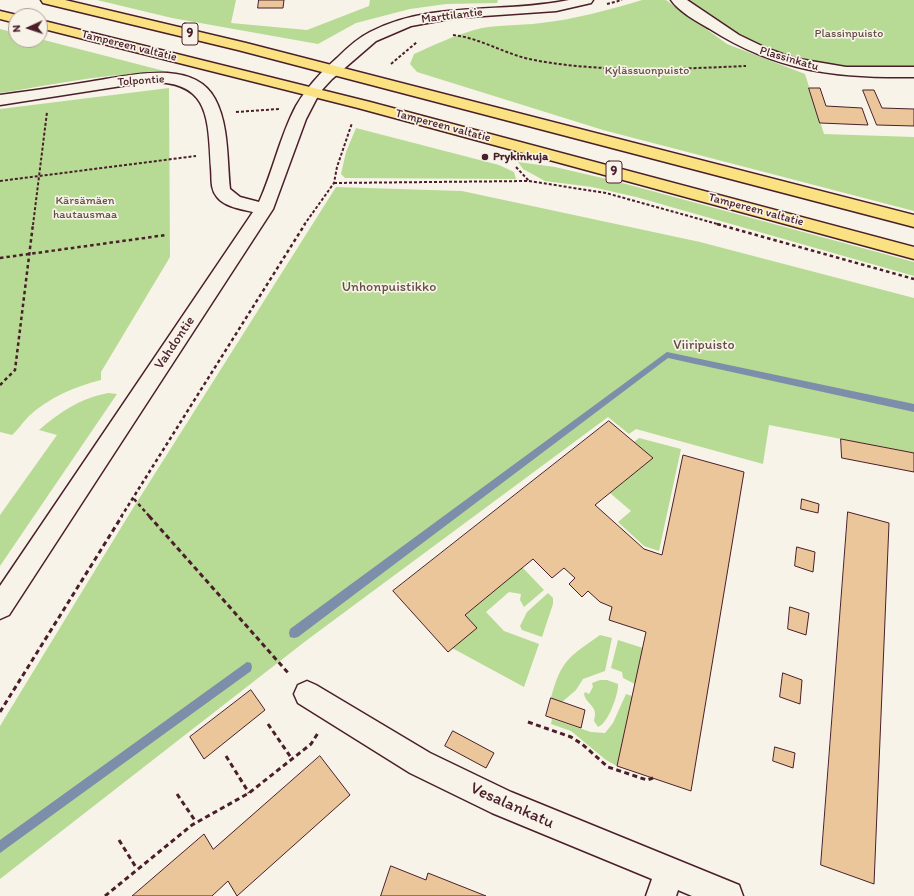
<!DOCTYPE html>
<meta charset="utf-8">
<style>
body{margin:0}
#map{position:relative;width:914px;height:896px;overflow:hidden;background:#f7f3e8;font-family:Itim,sans-serif}
canvas{display:block}
.north{position:absolute;left:8px;top:8px;width:40px;height:40px;box-sizing:border-box;background:#f7f3e8;border:1px solid #b29e9c;border-radius:50%;rotate:267deg;font-size:11px;font-weight:700;line-height:16px;text-align:center;color:#4a1f2b}
.north::after{content:'';display:block;margin:auto;width:14px;height:18px;background:#4a1f2b;clip-path:polygon(50% 0,100% 100%,50% 72%,0 100%)}
</style>
<div id="map">
<canvas width="914" height="896"></canvas>
<div class="north">N</div>
</div>
<script>
const ctx = document.querySelector('canvas').getContext('2d');
ctx.lineJoin = 'round';
function paint(path, color) {
  ctx.fillStyle = color;
  ctx.fill(path, 'evenodd');
}
function strokePath(path, color, width, dash) {
  ctx.strokeStyle = color;
  ctx.lineWidth = width;
  ctx.lineCap = dash ? 'butt' : 'round';
  ctx.setLineDash(dash || []);
  ctx.stroke(path);
}
function label(font, color, halo, rows, align = 'center') {
  ctx.font = font + ' Itim,sans-serif';
  ctx.lineWidth = 3.5;
  ctx.setLineDash([]);
  ctx.textBaseline = 'middle';
  ctx.strokeStyle = halo;
  ctx.fillStyle = color;
  for (const [text, x, y, turn = 0] of rows) {
    ctx.save();
    ctx.translate(x, y);
    ctx.rotate((+turn || 0) * Math.PI / 180);
    ctx.textAlign = isNaN(turn) ? turn : align;
    if (halo) ctx.strokeText(text, 0, 0);
    ctx.fillText(text, 0, 0);
    ctx.restore();
  }
}
paint(new Path2D(`
 M97 0H236L231 23 307 30 369 6 370 0H498L497 3 446 4 410 9 356 23 318 44 172 18Z
 M642 0H666L727 44 805 74 824 134 914 137V211L603 130 417 72 410 64 414 54C434 45 453 36 474 30 496 24 518 26 541 23 576 19 609 10 642 0Z
 M687 0H914V66L850 68 818 64 776 54 722 27Z
 M0 29 16 33V40L40 39 172 73 169 75C113 70 55 85 0 93Z
 M169 88 170 257 101 372V380C76 386 48 398 29 416 23 422 18 430 12 435L0 432V109Z
 M356 128 499 165 514 172 516 179 345 178 341 174 346 152Z
 M518 162 555 167 615 181 914 262V276L636 197 592 187 545 181 523 169Z
 M336 187 462 191 700 242 914 298V453L769 425 763 464 636 429 629 434 608 417 307 640 0 879V726L130 513Z
 M108 393 117 394 0 566V515L57 435 39 430C60 412 79 399 108 393Z
 M639 438 681 449 659 551 644 546 618 522 631 511 610 493 652 458 634 442Z
 M522 567 544 590 524 607 520 600 521 594 509 592 486 612 504 631 539 644 524 687 452 648 465 615Z
 M548 593 553 598V604L542 637 522 630 520 626 527 612Z
 M600 635 612 638 605 671 583 679 576 690 562 702 551 698C561 660 569 657 600 635Z
 M618 640 643 648 635 684 623 678 622 672 611 668Z
 M600 680H607L618 684C619 693 608 724 598 727L594 721C594 719 595 717 595 715 596 706 585 702 584 694L585 692 589 694 593 687 592 683Z
 M626 694 632 696 617 766 606 760 571 731 551 724 552 719 591 732 605 733 613 723Z`), '#b7db95');
paint(new Path2D(`
 M667 352 914 404V412L668 358 298 637 294 638 290 637 289 633 290 629Z
 M247 662 251 663 252 667 251 671 0 853V840Z`), '#7c8eaa');
const building = new Path2D(`
 M259 0H284L283 8H258Z
 M809 88H820L826 106 862 108 868 125 820 123Z
 M863 90H874L882 108 914 109V126L877 125Z
 M609 421 653 458 595 505 644 549 662 555 683 455 744 472 691 791 617 766 646 632 609 620 612 607 600 602 588 591 582 597 569 584 575 578 564 568 552 578 533 559 465 615 477 628 448 652 393 591Z
 M841 439 914 453V472L842 458Z
 M802 499 819 504 818 513 801 509Z
 M848 512 889 523 874 884 821 865Z
 M797 547 815 552 813 572 795 566Z
 M790 607 809 613 806 635 788 629Z
 M783 673 802 680 800 704 780 697Z
 M251 690 265 710 204 759 190 737Z
 M551 698 585 710 581 728 546 716Z
 M453 731 494 753 486 768 445 746Z
 M775 747 795 753 793 768 773 761Z
 M320 756 350 795 237 896 228 881 212 896H132L204 834 213 849Z
 M391 866 426 880 428 873 486 896H381Z`);
paint(building, '#ebc69b');
strokePath(building, '#4a1f2b', 1);
const minor = new Path2D(`
 M569 0H593L591 3 556 11 455 18 411 26 376 41 332 79 320 92 306 119 273 209 9 615 0 619V586L253 212C241 209 225 207 217 197 210 189 212 178 211 168 208 117 210 80 147 82L0 105V95C29 91 58 87 88 82 124 77 193 57 215 99 229 125 227 161 230 189L240 197 259 202C273 171 280 136 296 106 307 87 321 72 337 58 347 48 358 38 370 32 432 0 504 14 569 0Z
 M671 0H687L739 35 766 48 793 58 846 67H914V77C836 78 778 72 710 29 698 22 679 12 671 0Z
 M307 681 316 685 430 753 511 792 739 885 743 896H692L678 890 676 896H646L652 879 492 813 410 773 298 703 294 694 298 685Z`);
const highway = new Path2D(`
 M41 0H65L246 43 914 215V227L238 50 43 3Z
 M0 11 21 16H16V23L0 19Z
 M40 20 370 102 914 247V259L358 108 40 28Z`);
strokePath(minor, '#4a1f2b', 3);
strokePath(highway, '#4a1f2b', 3);
strokePath(new Path2D(`
 M607 4 622 0
 M453 35C481 38 506 55 534 60 603 73 676 69 746 66
 M391 64 417 42
 M236 112 279 109
 M516 167 529 181
 M0 181 196 156
 M334 183 529 181 606 193 721 225
 M33 225 47 112
 M304 225 334 183 337 167 352 123`), '#4a1f2b', 2, [3, 2]);
strokePath(new Path2D(`
 M717 224 914 279
 M0 258 166 235
 M0 385 15 370 33 224
 M134 499 150 517
 M121 517 305 224`), '#4a1f2b', 2.5, [3.5, 3]);
strokePath(new Path2D(`
 M149 516 290 675
 M0 712 122 516
 M528 722 571 737 582 744 608 767 647 780 653 778
 M268 724 292 759
 M226 756 249 793
 M177 794 196 822
 M119 840 137 869
 M105 896 192 825 249 793 311 744 318 733`), '#4a1f2b', 3, [5, 3.5]);
paint(minor, '#f7f3e8');
paint(highway, '#fae181');
for (const [x, y, r, color] of [
 [485,157,4,"#4a1f2b"]
]) {
  const dot = new Path2D();
  dot.arc(x, y, r, 0, 2 * Math.PI);
  ctx.fillStyle = color;
  ctx.fill(dot);
  strokePath(dot, '#f7f3e8', 1.5);
}
label('12px', '#4a1f2b', '#f7f3e8', [
 ["Marttilantie",452,16,-7],
 ["Tampereen valtatie",129,46,14],
 ["Plassinkatu",789,59,16],
 ["Tolpontie",141,81,-4],
 ["Tampereen valtatie",443,126,15],
 ["Tampereen valtatie",756,210,15]
]);
label('12px', '#654e46', '#f7f3e8', [
 ["Plassinpuisto",849,34],
 ["Kylässuonpuisto",647,71],
 ["Kärsämäen",85,201],
 ["hautausmaa",85,215]
]);
label('bold 12px', '#4a1f2b', '#f7f3e8', [
 ["Prykinkuja",493,157]
], 'left');
for (const [x, y, w] of [
 [190,34,16],
 [614,172,16]
]) {
  const box = new Path2D();
  box.roundRect(x - w / 2, y - 11, w, 22, 3);
  ctx.fillStyle = '#f7f3e8';
  ctx.fill(box);
  strokePath(box, '#4a1f2b', 1);
}
label('bold 13px', '#4a1f2b', null, [
 ["9",190,34],
 ["9",614,172]
]);
label('14px', '#654e46', '#f7f3e8', [
 ["Unhonpuistikko",389,287],
 ["Viiripuisto",704,345]
]);
label('14px', '#4a1f2b', '#f7f3e8', [
 ["Vahdontie",175,343,-56]
]);
label('17px', '#4a1f2b', '#f7f3e8', [
 ["Vesalankatu",512,806,24]
]);
</script>
